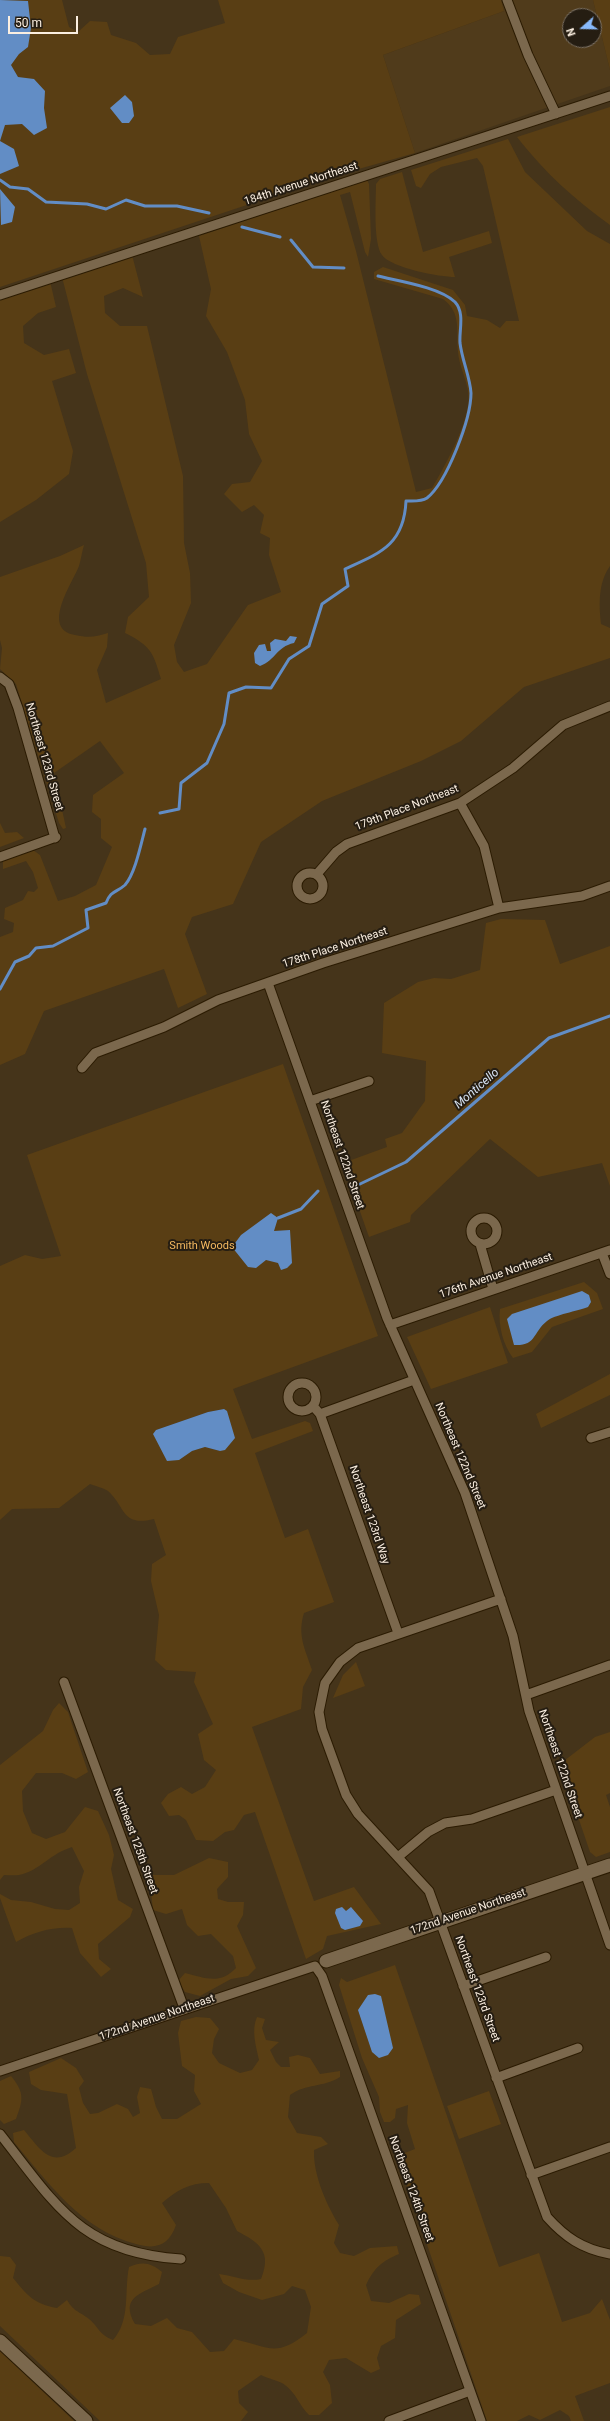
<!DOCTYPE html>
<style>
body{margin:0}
#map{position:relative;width:610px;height:2421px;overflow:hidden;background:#45341a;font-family:Roboto,sans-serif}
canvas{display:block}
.north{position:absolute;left:562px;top:8px;width:40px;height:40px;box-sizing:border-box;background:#251d12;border:1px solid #7b7165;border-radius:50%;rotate:250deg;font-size:11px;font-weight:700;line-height:16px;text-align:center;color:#fbefe1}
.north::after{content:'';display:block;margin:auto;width:14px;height:18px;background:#88bafc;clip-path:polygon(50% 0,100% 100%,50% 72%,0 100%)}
.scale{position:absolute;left:8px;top:16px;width:70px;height:18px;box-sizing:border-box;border:2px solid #fbefe1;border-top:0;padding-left:5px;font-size:12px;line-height:14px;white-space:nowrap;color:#fbefe1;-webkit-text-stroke:3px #251d12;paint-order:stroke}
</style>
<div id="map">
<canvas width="610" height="2421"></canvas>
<div class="north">N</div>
<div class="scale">50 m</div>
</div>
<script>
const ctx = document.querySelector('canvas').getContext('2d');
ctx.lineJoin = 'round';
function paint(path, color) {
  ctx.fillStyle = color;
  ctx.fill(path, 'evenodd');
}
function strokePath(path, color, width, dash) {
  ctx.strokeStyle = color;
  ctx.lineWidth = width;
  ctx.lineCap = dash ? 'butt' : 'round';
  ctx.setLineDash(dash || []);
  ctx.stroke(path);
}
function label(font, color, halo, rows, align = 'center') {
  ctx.font = font + ' Roboto,sans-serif';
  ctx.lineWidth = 4;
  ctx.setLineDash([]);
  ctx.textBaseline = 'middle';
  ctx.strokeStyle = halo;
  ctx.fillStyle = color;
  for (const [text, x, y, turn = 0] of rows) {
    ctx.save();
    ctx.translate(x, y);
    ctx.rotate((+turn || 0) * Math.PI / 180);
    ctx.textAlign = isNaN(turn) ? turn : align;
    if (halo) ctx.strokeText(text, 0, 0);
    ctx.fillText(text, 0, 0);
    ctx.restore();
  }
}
paint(new Path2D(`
 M501 0H593L610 70V86L415 153 383 55 504 11ZM570 16H594V40H570Z`), '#503b1b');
paint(new Path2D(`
 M0 0H62L69 27 78 32 90 21 107 22 111 35 136 43 150 55 170 54 178 37 225 23 218 0H501L504 11 383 55 415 153 334 176 0 287Z
 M593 0H610V70Z
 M610 107V225C572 197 547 175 517 137Z
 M508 139 525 172 587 231 610 244V566C598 583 599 604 601 624L610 628V658L524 687 461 741 421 761 322 801 261 842 233 904 192 917 185 934 207 994 178 1008 164 969 44 1011 25 1054 0 1065V937L13 932 14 923 4 919 5 908 23 900 28 891 34 892 38 888 33 872 26 861 3 869V860L33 850 40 855 58 901 75 896 96 885 112 847 101 838V819L92 812 93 795 124 773 100 741 54 773 66 828 63 829 59 823 16 684 0 669 2 648 0 640V577L60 556 84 545C82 552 81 559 79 566 73 582 40 629 75 635 88 638 96 637 108 633L107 647 97 670 106 703 161 679C153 652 151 646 125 633L128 617 149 597 146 563 87 374 62 277 132 255 143 297 123 288 104 296 105 313 120 326H147L183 476 184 543 190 573 191 603 174 645 177 662 184 672 207 664 248 605 281 592 269 555 270 538 260 533 264 515 254 505 242 512 224 494 232 484 250 482 262 461 249 434 245 400 227 352 206 316 211 289 199 236 367 180 369 184 371 239 368 257 365 252 350 192 340 195 356 251 416 492 432 488C445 466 473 416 468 391 466 378 459 365 458 352 456 331 462 313 443 299L374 279V272L383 267 453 290 465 305 467 316 487 320 500 328 506 321H519L483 166 477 158 441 167 430 174 421 188 416 186 411 170Z
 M402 172 423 252 489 231 492 243 449 257 455 277C440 277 391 268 382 255 373 243 376 200 376 184L380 179Z
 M50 281 56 307 38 313 23 326 24 343 44 355 69 349 76 373 52 381 73 451 69 474 36 500 0 522V298Z
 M0 823 5 833 17 832 24 838 0 847Z
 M501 919 545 920 560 964 610 946V1186L602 1163 538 1177 490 1139 411 1215 410 1222 369 1237 343 1163 387 1147 385 1139 402 1133 425 1101 426 1061 382 1053 384 1003 418 982 434 978 451 979 480 970 486 923Z
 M283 1064 378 1336 233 1389 252 1439 305 1421 310 1423 313 1431 255 1453 285 1538 308 1529 334 1602 304 1613C297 1635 305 1649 312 1670L303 1687 301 1709 252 1727 314 1901 354 1887 381 1924 327 1936 323 1949 306 1959 255 1812 244 1815 234 1830 225 1832 213 1841 196 1840 186 1820 179 1815 169 1816 161 1803 168 1794 181 1787 192 1794 205 1787 216 1770 204 1760 198 1734 213 1724 194 1682 196 1672 166 1670 155 1660 159 1615 151 1581 152 1564 166 1555 154 1519C121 1527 126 1507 108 1491 104 1488 95 1486 90 1484L59 1508 12 1509 0 1520V1266L25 1255 42 1259 61 1256 27 1155ZM224 1409 220 1451 205 1447 192 1451 156 1430 208 1412Z
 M584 1282 597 1293 603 1309 552 1327 532 1352 513 1358C503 1345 498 1325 500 1309Z
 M490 1307 508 1363 431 1389 407 1337Z
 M610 1374V1395L541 1428 536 1414Z
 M356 1662 365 1686 333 1698 343 1675Z
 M59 1703 68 1712 88 1772 76 1779 62 1773H36L22 1791 23 1811 32 1833 46 1839 65 1832 85 1807 98 1811 109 1835 114 1855 111 1869 118 1900 133 1909 130 1917 98 1944 99 1959 111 1969 101 1977 80 1953 72 1928C51 1927 34 1932 16 1942L0 1898V1894L11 1900 31 1902 55 1909 69 1910 80 1903 79 1887 84 1871 72 1847C50 1854 42 1868 23 1874 18 1876 10 1875 4 1875L0 1880V1765L43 1731 53 1710Z
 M610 1732V1793L606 1795 610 1807V1852L596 1857 590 1852 560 1764 595 1737Z
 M209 1858 228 1862V1877L217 1889 218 1899 228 1902H244L243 1915 237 1926 256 1968 248 1976 231 1979 200 1996 185 1992 178 1981 185 1973C205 1978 220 1985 236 1968L233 1956 211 1934 198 1936 187 1925 182 1909 166 1914 153 1910 149 1875H174Z
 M395 1965 499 2267 539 2253 562 2322 590 2313 602 2299 610 2320V2383L575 2396 584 2421H571L569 2416 560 2410 540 2420 529 2415 517 2421H487L397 2156 415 2149 407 2123 408 2105 396 2109 395 2118 390 2122H384L380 2112 379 2097 362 2058 339 1985 341 1978 347 1982Z
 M196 2017 210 2018 219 2029 214 2039 212 2053 219 2063 240 2073 252 2070 259 2060C256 2046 251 2030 257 2017L265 2019 262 2028 266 2040 279 2042 270 2050 276 2062 281 2067H290L289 2057 298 2055 310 2058 320 2074 340 2071V2077C322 2088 307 2083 290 2095L288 2117 297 2133 321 2137 328 2144 314 2150C313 2174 326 2204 339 2225L334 2243 340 2253 354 2256 370 2248 397 2246 399 2254C382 2261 374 2268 366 2285L371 2301 389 2303 409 2294 419 2295 421 2304 396 2320 395 2338 381 2346 377 2358 380 2369 371 2373 346 2358 329 2360 323 2372 330 2385 332 2403 319 2415H309C299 2405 296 2393 285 2385 282 2382 267 2378 261 2375L238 2391 239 2403 248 2412 241 2421H100L0 2326V2256L10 2257 16 2265 13 2278C27 2295 34 2304 57 2308L67 2300C74 2312 79 2311 89 2319 99 2327 98 2334 113 2340 131 2320 124 2291 129 2267 143 2261 151 2263 162 2272L159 2284C140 2294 120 2298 135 2324L151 2326 167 2318 177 2328 192 2332 210 2352 224 2351 234 2339C269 2347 276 2358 307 2333L311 2307 305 2290 292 2286 284 2294 262 2300 239 2292 223 2283 219 2274C234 2276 247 2282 261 2279 272 2252 260 2243 237 2231L226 2208 209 2183C189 2183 177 2190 162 2203L176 2225C169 2245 157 2250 136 2244 82 2230 48 2183 14 2142L13 2133 24 2130C40 2149 52 2170 76 2148L67 2094 41 2090 31 2084 29 2072 61 2058 76 2068 84 2081 79 2088 83 2103 90 2114 98 2113 117 2104 128 2109 133 2117 140 2113 137 2097 140 2087 151 2089 156 2107 162 2119H177L201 2104 194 2091 195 2075 182 2066 178 2033 181 2021Z
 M11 2076C25 2093 23 2100 16 2119L4 2124 0 2120V2081Z
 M489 2091 501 2124 459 2139 447 2106Z
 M0 2351 4 2355 74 2421H0Z`), '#593e14');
paint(new Path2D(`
 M0 0 28 1 31 28 28 47 19 54 11 65 18 77 34 79 45 91 44 108 47 128 34 135 22 124 5 125 0 141 14 149 19 166 0 174Z
 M125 95 132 102 134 116 129 123H122L110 108Z
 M0 189 15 207 12 222 1 225Z
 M290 636 297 637 294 643C276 647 276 660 260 666L255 663 254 653 259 645 265 644 267 651H271L270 643 275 639 286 641Z
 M271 1213 278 1218 274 1231 290 1230 292 1263 287 1268 281 1270 278 1263 266 1260 256 1268 248 1267 232 1247 241 1235Z
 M582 1291 589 1295 591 1302 588 1307C578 1311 554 1315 547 1321 532 1333 537 1346 514 1345L507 1319 512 1314Z
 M224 1409 227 1411 235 1438 225 1450 220 1451 205 1447 192 1451 179 1460 167 1461 153 1434 156 1430 208 1412Z
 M342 1907 346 1911 351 1907 363 1921 360 1926 345 1930 341 1928 335 1913 336 1909Z
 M375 1994 381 1996 393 2048 388 2055 379 2058 372 2052 358 2010 368 1995Z`), '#628dc5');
strokePath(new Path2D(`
 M0 180 10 187 28 189 46 202 87 204 106 209 126 200 145 206H177L209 213
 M242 227 280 237
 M291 240 313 267 344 268
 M160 813 179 809 181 783 207 763 224 724 229 693 246 687 271 688 289 659 309 646 322 604 348 586 345 569C380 553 404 545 406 501 413 501 421 502 427 498 447 482 471 419 471 393 470 377 462 360 460 343 459 330 465 313 455 302 440 287 398 281 378 276
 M0 989 15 962 29 956 36 948 53 946 88 928 86 910 106 903C111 890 116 893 125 885 135 874 141 844 145 829
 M360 1184 406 1162 549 1038 610 1016
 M278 1218 301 1209 318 1191`), '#628dc5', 3);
const street = new Path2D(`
 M507 0 528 55 556 114
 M0 295 610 96
 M0 677 9 684 18 708 55 838
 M460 803 484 846 499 908
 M0 857 56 837
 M297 886a13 13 0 1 1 26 0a13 13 0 1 1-26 0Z
 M317 874 336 852 347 844 460 803 513 768 563 725 610 706
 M268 983 387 1318 465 1493 513 1636 529 1711 610 1945
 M82 1068 95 1053 164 1027 218 1000 323 963 499 908 582 896 610 886
 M310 1101 369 1081
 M471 1231a13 13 0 1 1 26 0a13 13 0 1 1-26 0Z
 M480 1244 493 1289
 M602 1253 610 1274
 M390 1325 610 1250
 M288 1397a14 14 0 1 1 28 0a14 14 0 1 1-28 0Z
 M313 1406 320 1414 398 1633
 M320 1414 414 1380
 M591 1438 610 1432
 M501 1599 358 1648 340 1662 325 1683 319 1712 322 1729 346 1795 358 1814 429 1891 547 2217C565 2237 582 2249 610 2254
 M64 1682 184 2008
 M526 1695 610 1665
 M398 1857 428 1832 445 1823 472 1819 556 1790
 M463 1986 546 1957
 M0 2071 315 1966 322 1976 481 2421
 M496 2078 578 2048
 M0 2134C56 2205 81 2253 181 2259
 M531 2175 610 2147
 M389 2421 470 2391`);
const secondary = new Path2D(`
 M326 1961 610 1865
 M0 2341 86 2421`);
strokePath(street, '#2b1b02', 11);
strokePath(secondary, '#2b1b02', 15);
strokePath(street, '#7b684d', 9);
strokePath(secondary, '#7b684d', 13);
label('11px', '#fbefe1', '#251d12', [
 ["184th Avenue Northeast",301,184,-18],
 ["Northeast 123rd Street",44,757,74],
 ["179th Place Northeast",407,808,-21],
 ["178th Place Northeast",335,948,-18],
 ["Northeast 122nd Street",342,1155,71],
 ["176th Avenue Northeast",496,1276,-19],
 ["Northeast 122nd Street",460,1456,67],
 ["Northeast 123rd Way",369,1515,71],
 ["Northeast 122nd Street",560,1764,71],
 ["Northeast 125th Street",135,1841,70],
 ["172nd Avenue Northeast",468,1912,-19],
 ["Northeast 123rd Street",477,1989,70],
 ["172nd Avenue Northeast",157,2018,-19],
 ["Northeast 124th Street",411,2189,70]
]);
label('11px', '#f6ba60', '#251d12', [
 ["Smith Woods",202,1246]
]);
label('italic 12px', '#d7e3f3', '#251d12', [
 ["Monticello",477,1089,-41]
]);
</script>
